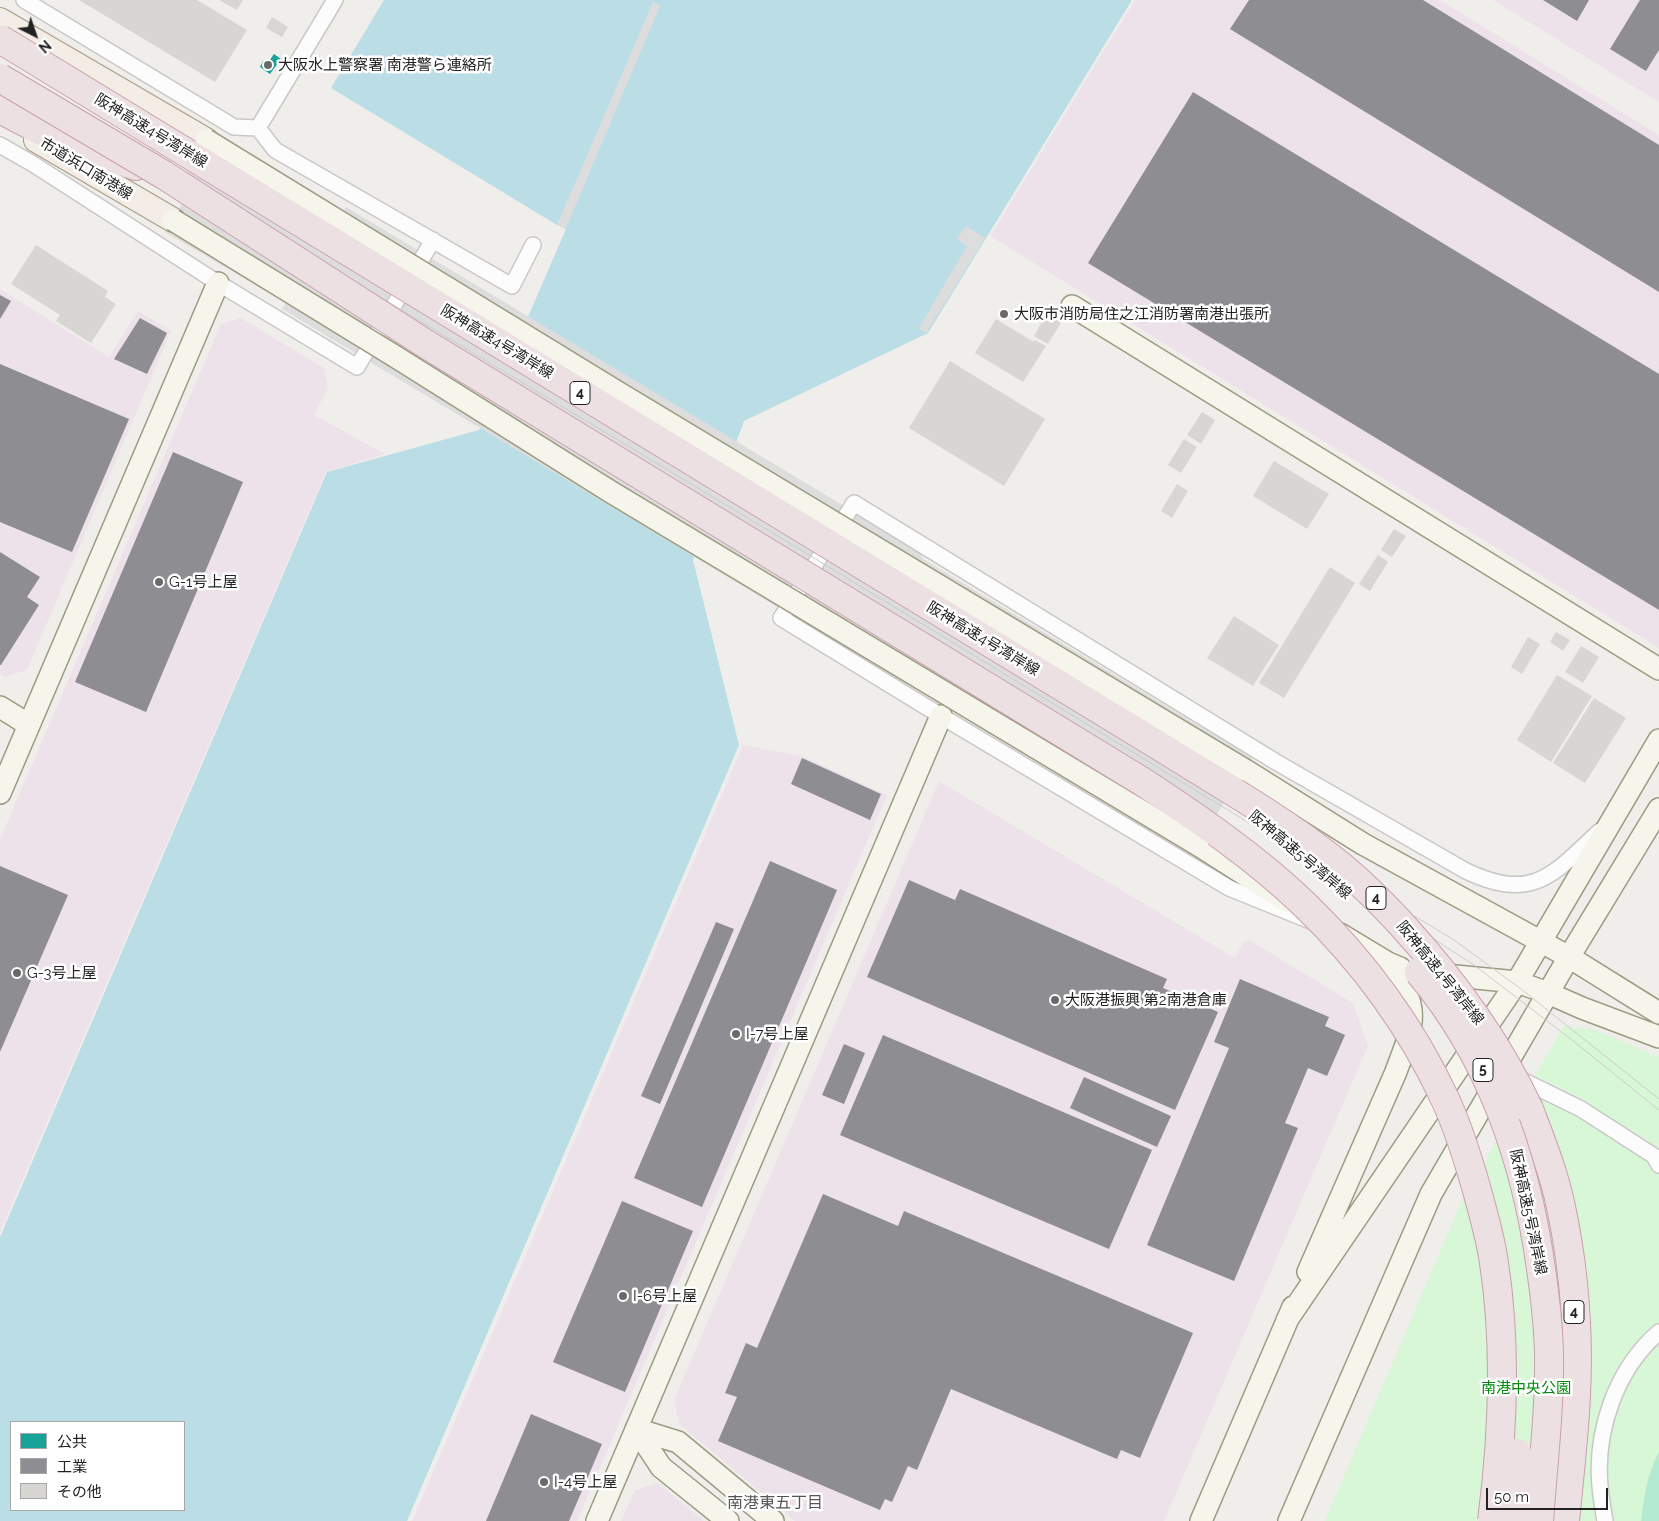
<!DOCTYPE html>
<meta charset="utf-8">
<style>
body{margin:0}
#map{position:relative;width:1659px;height:1521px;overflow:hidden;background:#f0eeeb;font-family:Raleway,"Noto Sans JP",sans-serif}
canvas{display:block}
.legend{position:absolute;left:10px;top:1421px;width:175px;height:90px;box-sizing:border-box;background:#fff;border:1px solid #a7a7a7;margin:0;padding:6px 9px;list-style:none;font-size:15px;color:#222}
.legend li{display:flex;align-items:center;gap:10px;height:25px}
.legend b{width:25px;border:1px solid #a7a7a7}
.north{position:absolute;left:10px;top:10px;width:50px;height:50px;-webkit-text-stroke:4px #fff;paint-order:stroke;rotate:139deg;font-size:14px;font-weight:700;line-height:20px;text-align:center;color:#222}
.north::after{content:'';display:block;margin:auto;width:18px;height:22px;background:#222;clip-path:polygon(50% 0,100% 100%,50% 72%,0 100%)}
.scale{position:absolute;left:1486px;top:1488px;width:122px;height:22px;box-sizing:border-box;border:2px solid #222;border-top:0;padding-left:6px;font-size:15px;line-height:18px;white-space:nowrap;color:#222;-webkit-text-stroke:4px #fff;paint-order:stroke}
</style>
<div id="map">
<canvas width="1659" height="1521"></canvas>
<ul class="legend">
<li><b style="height:14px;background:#17a398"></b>公共</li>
<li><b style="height:14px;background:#8d8d92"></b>工業</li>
<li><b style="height:14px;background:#d8d6d3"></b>その他</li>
</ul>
<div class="north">N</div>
<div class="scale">50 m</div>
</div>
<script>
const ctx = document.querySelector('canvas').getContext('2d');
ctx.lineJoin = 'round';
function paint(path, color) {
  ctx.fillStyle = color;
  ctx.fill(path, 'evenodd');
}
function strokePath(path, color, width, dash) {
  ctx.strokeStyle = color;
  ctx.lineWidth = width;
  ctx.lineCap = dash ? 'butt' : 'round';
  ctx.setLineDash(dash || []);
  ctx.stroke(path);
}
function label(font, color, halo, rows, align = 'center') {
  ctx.font = font + ' Raleway,"Noto Sans JP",sans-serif';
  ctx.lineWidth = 5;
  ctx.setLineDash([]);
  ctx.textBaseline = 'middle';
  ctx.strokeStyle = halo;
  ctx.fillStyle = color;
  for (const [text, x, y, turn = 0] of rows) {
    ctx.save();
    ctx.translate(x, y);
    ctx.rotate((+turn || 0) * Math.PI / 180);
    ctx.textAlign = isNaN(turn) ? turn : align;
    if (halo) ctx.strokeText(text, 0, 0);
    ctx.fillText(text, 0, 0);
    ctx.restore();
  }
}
paint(new Path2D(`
 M1135 0H1440L1659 135V648L990 236Z
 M1493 0H1659V102L1644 93Z
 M0 289 109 357 138 311 171 331 27 670 4 677 0 674Z
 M241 318 324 368 328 388 314 415 385 454 326 472 0 1232V839L221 324Z
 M743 745 802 756 887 795 577 1521H412Z
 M939 781 1235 958 1243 942 1249 940 1353 1003 1368 1046 1164 1521H795L679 1424 674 1400Z
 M658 1483 704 1521H621L635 1490Z`), '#eee2ea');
paint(new Path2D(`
 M1564 1026 1595 1030 1659 1057V1521H1325L1462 1200Z`), '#d7f7d7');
paint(new Path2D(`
 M1659 1452V1521H1641C1644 1497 1647 1474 1659 1452Z`), '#b2ebd2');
paint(new Path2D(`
 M384 0H1132L928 333 744 421 693 560 739 745 407 1521H0V1237L327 472 479 430 566 229 557 225 331 88ZM11 1422H184V1510H11Z`), '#bbdde6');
paint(new Path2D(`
 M653 2 660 6 566 228 557 225Z
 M212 129 344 210 346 207 919 551 923 559 1252 758 1194 851 868 655 866 661 841 645 282 309 286 303 165 232 195 183 184 176Z
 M966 226 985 238 926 333 919 328 967 246 957 239Z`), '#dedddd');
paint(new Path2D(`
 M274 54 281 59 270 74 260 67 263 61 267 64Z`), '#17a398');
paint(new Path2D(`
 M1249 0H1423L1659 145V292L1230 29Z
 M1543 0H1589L1577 21Z
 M1640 0H1659V50L1646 71 1610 49Z
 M1193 92 1659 374V610L1088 263Z
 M0 295 11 301 0 319Z
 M140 318 167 333 147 374 114 359Z
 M0 364 129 419 72 552 0 522Z
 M173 452 243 482 146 712 75 682Z
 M0 552 40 577 27 597 39 605 1 665H0Z
 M802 758 881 794 870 820 791 784Z
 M770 861 837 890 702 1207 634 1178Z
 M0 866 68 895 0 1052Z
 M909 880 955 900 960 889 1167 979 1163 988 1218 1012 1175 1110 867 977Z
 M716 922 734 929 660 1104 641 1096Z
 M1240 979 1329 1017 1325 1026 1345 1035 1327 1076 1308 1068 1285 1123 1298 1128 1234 1281 1147 1245 1229 1048 1214 1042Z
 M883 1035 1152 1150 1109 1249 840 1135Z
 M844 1044 865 1053 844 1104 822 1095Z
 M1084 1077 1171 1116 1157 1147 1070 1108Z
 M823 1194 898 1226 904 1211 1193 1333 1140 1458 1121 1450 1117 1459 951 1389 917 1470 908 1466 892 1502 885 1499 880 1510 718 1441 737 1397 725 1393 746 1343 757 1348Z
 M622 1201 693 1231 625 1392 553 1362Z
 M531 1414 602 1444 569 1521H486Z`), '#8d8d92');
paint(new Path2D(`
 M79 0H197L247 30 215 82Z
 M219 0H243L237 10Z
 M272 17 288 27 282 37 266 28Z
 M36 245 108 291 105 297 116 304 91 343 56 321 60 315 11 284Z
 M1047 313 1062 321 1048 344 1034 336Z
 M996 319 1034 342 1035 340 1046 346 1023 382 975 353Z
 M950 361 1045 419 1004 486 909 428Z
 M1202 412 1215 420 1201 444 1187 435Z
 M1184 439 1197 447 1181 473 1168 465Z
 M1274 461 1329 494 1307 529 1253 496Z
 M1177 484 1188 491 1172 518 1161 511Z
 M1394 529 1406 536 1392 557 1381 550Z
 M1378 555 1388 562 1370 591 1359 584Z
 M1330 567 1355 583 1284 698 1259 683Z
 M1234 616 1279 645 1253 686 1207 658Z
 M1556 632 1570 640 1563 651 1550 642Z
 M1528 637 1540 644 1522 674 1511 667Z
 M1581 646 1599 657 1583 683 1565 672Z
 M1557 675 1592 696 1551 762 1517 740Z
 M1594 698 1626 718 1585 783 1553 763Z`), '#d8d6d3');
const street = new Path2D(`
 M24 0 234 127 258 128
 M258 128 275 150 512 286 533 245
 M258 128 335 0
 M0 145 33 164 218 283 357 367 433 240
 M1313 922 1229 888 941 716 781 618 854 503 1276 762 1466 871C1534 903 1553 874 1600 831
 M1522 1080 1581 1109 1654 1156 1659 1165
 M1605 1521C1603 1509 1601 1498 1600 1486 1595 1431 1616 1369 1659 1332`);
const secondary = new Path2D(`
 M1072 306 1659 669
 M0 707 29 725
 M1245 770 1363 844 1569 957 1659 1013
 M0 793 218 283
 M1198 845 1286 901
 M1340 934 1388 963 1400 968
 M1435 974 1517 982 1548 993 1582 1008 1659 1037
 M1308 1272 1395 1074C1414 1025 1422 1007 1388 963
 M1287 1320 1517 982 1659 740
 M636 1429 678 1442 773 1521
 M636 1429 661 1467 728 1521
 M597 1521 941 716
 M1201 1521 1293 1307
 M1289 1521 1431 1194 1569 957 1659 809`);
const primary = new Path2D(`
 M0 20 206 140
 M36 140 173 220`);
const highway = new Path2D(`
 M0 109 57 139 136 166
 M1529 1109C1541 1141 1554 1173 1561 1207 1574 1268 1579 1334 1576 1396 1574 1438 1569 1479 1565 1521`);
strokePath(street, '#c9c8c7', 18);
strokePath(secondary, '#9a9b81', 24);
strokePath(primary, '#a79c86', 26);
strokePath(highway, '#c89fac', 30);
strokePath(street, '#fdfcfc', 15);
strokePath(secondary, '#f5f5ec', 21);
strokePath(primary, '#f3ede6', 24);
strokePath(highway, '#ede0e2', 28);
strokePath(new Path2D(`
 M0 55 803 539 1245 813
 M0 66 197 187 796 547 1328 871 1474 965 1572 1040 1659 1110
 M1358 882 1454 940 1521 989 1659 1099`), '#ccc', 1);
const secondaryBridge = new Path2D(`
 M206 140 619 393 1245 770
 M173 220 396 357 611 492 1198 845`);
const highwayBridge = new Path2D(`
 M0 39 1161 747C1218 783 1279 817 1332 859 1358 879 1381 902 1403 926 1454 982 1497 1041 1529 1109
 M0 78 164 175 426 344 1143 782C1199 819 1255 857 1304 904 1361 959 1411 1026 1445 1099 1459 1129 1469 1162 1478 1194 1484 1217 1491 1240 1494 1263 1507 1348 1503 1436 1492 1521
 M1419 972C1491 1058 1526 1160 1541 1269 1545 1296 1548 1324 1549 1351 1550 1408 1543 1465 1539 1521
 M1512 1521 1517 1453`);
strokePath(secondaryBridge, '#9a9b81', 24, []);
strokePath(highwayBridge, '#c89fac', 30, []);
strokePath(secondaryBridge, '#f5f5ec', 21);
strokePath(highwayBridge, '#ede0e2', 28);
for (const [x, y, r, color] of [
 [268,65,5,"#6a6968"],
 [1004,314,5,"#6a6968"],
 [159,582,5,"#6a6968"],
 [17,973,5,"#6a6968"],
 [1055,1000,5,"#6a6968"],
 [736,1034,5,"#6a6968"],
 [623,1296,5,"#6a6968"],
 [544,1482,5,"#6a6968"]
]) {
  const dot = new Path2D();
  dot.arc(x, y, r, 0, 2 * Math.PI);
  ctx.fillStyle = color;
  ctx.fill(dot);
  strokePath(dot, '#fff', 2);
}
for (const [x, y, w] of [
 [580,393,20],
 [1376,898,20],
 [1483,1070,20],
 [1574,1312,20]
]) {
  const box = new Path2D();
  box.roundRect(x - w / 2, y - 11.5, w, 23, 4);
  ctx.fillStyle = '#fff';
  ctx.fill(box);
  strokePath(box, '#222', 1);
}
label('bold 14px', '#222', null, [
 ["4",580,393],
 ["4",1376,898],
 ["5",1483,1070],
 ["4",1574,1312]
]);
label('15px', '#222', '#fff', [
 ["大阪水上警察署 南港警ら連絡所",278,65],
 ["大阪市消防局住之江消防署南港出張所",1014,314],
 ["G-1号上屋",169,582],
 ["G-3号上屋",27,973],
 ["大阪港振興 第2南港倉庫",1065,1000],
 ["I-7号上屋",746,1034],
 ["I-6号上屋",633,1296],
 ["I-4号上屋",554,1482]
], 'left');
label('15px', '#222', '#fff', [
 ["阪神高速4号湾岸線",151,131,31],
 ["市道浜口南港線",86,169,31],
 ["阪神高速4号湾岸線",497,342,31],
 ["阪神高速4号湾岸線",983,639,31],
 ["阪神高速5号湾岸線",1300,855,40],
 ["阪神高速4号湾岸線",1440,973,51],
 ["阪神高速5号湾岸線",1528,1212,78]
]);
label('15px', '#01890a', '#fff', [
 ["南港中央公園",1526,1388]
]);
label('16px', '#555', '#fff', [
 ["南港東五丁目",775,1503]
]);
</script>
